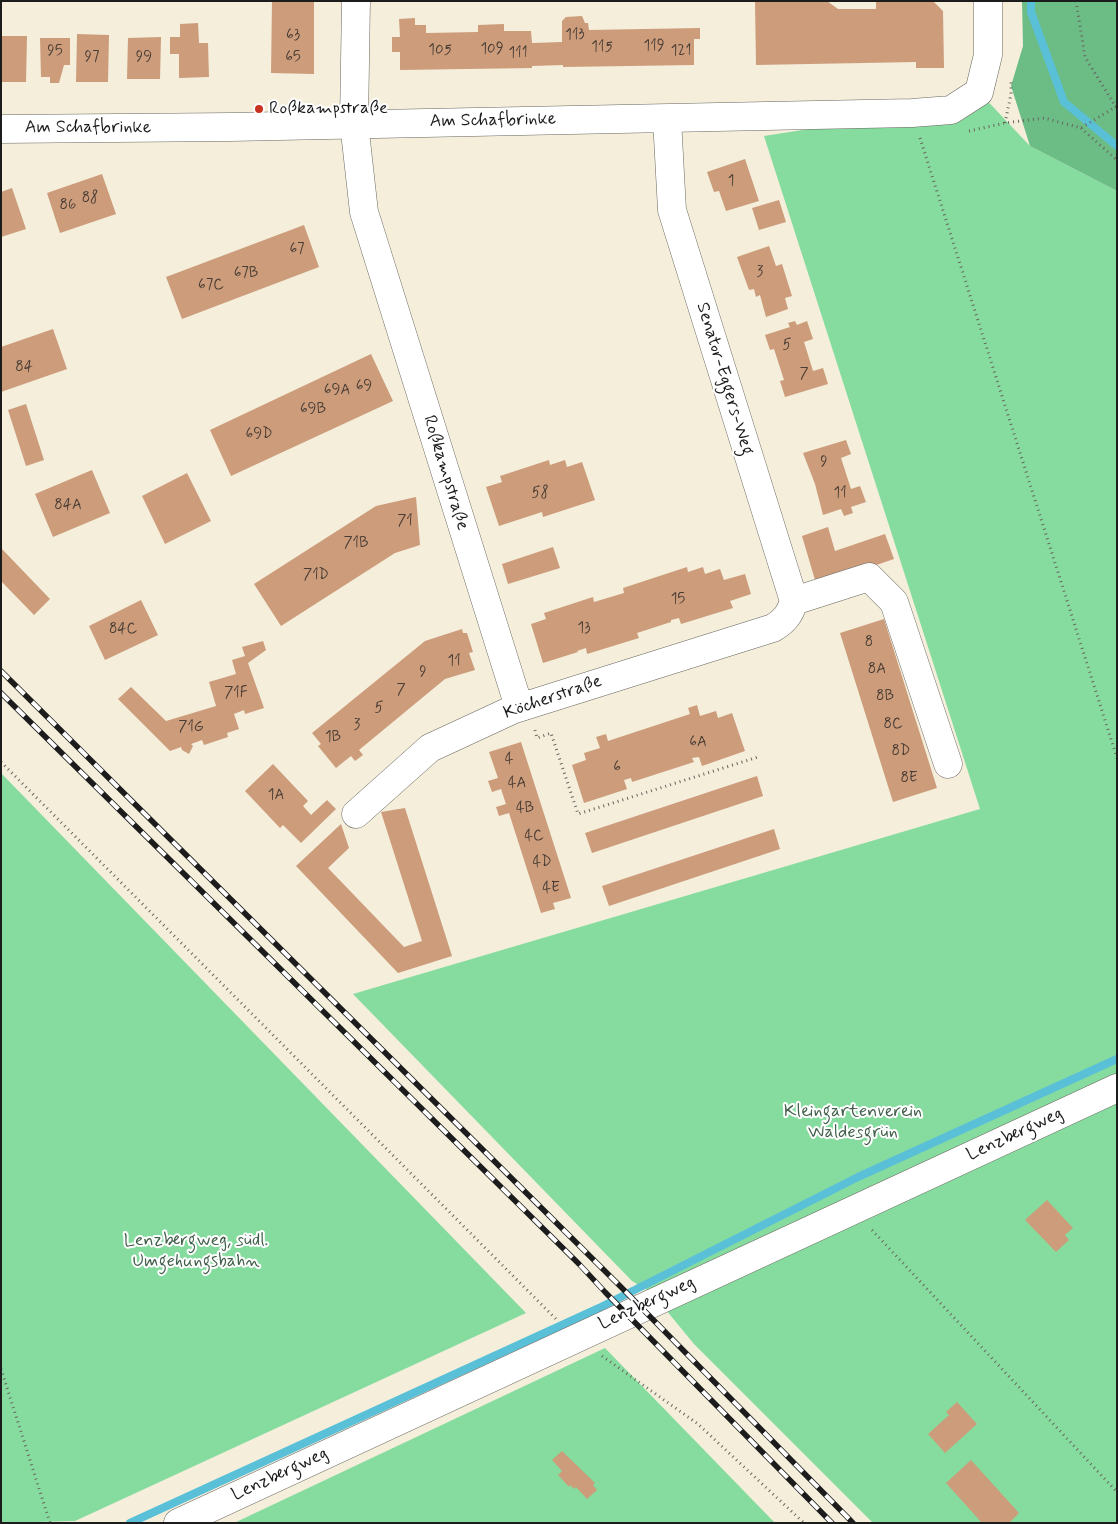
<!DOCTYPE html>
<meta charset="utf-8">
<style>
body{margin:0}
#map{position:relative;width:1118px;height:1524px;overflow:hidden;background:#f4eedb;font-family:Mynerve,sans-serif}
canvas{display:block}
.frame{position:absolute;inset:0;border:2px solid #1c1c1c;pointer-events:none}
</style>
<div id="map">
<canvas width="1118" height="1524"></canvas>
<div class="frame"></div>
</div>
<script>
const ctx = document.querySelector('canvas').getContext('2d');
ctx.lineJoin = 'round';
function paint(path, color) {
  ctx.fillStyle = color;
  ctx.fill(path, 'evenodd');
}
function strokePath(path, color, width, dash) {
  ctx.strokeStyle = color;
  ctx.lineWidth = width;
  ctx.lineCap = dash ? 'butt' : 'round';
  ctx.setLineDash(dash || []);
  ctx.stroke(path);
}
function label(font, color, halo, rows, align = 'center') {
  ctx.font = font + ' Mynerve,sans-serif';
  ctx.lineWidth = 4;
  ctx.setLineDash([]);
  ctx.textBaseline = 'middle';
  ctx.strokeStyle = halo;
  ctx.fillStyle = color;
  for (const [text, x, y, turn = 0] of rows) {
    ctx.save();
    ctx.translate(x, y);
    ctx.rotate((+turn || 0) * Math.PI / 180);
    ctx.textAlign = isNaN(turn) ? turn : align;
    if (halo) ctx.strokeText(text, 0, 0);
    ctx.fillText(text, 0, 0);
    ctx.restore();
  }
}
paint(new Path2D(`
 M979 92 1030 146 1117 191V1523H873L694 1344 652 1293 632 1281 353 994 980 809 764 136 912 113Z
 M1 773 526 1313 75 1521 1 1523Z
 M605 1348 775 1523H234Z`), '#86dc9f');
paint(new Path2D(`
 M1022 1H1117V191L1030 146 1011 86 1023 46Z`), '#6cbc86');
strokePath(new Path2D(`
 M1031 1V12L1064 102 1117 146
 M130 1523 599 1308 858 1177 1117 1059`), '#5ac0d8', 8);
paint(new Path2D(`
 M272 1H314V74L271 73Z
 M755 1H827L838 9H876V1H933L943 11 944 68H916V62L756 65Z
 M582 16 585 23H588L589 30 700 28V39H694V65L563 67V65L532 66V68L400 70V52H392V37H400L399 19 415 18V25H426V33L478 32V25L504 24V31H531L532 43 562 42V21L566 17Z
 M198 23 199 43H208L209 77 179 78V54H170V37H180V24Z
 M77 34 109 35 108 82H76Z
 M1 36H27L26 82H1Z
 M161 37 160 79H127L128 38Z
 M40 38H70V65H64L59 83H50V77H41Z
 M745 159 759 201 726 211 719 191 714 192 707 172Z
 M102 174 116 214 60 233 47 193Z
 M12 188 26 229 1 237V192Z
 M779 200 786 222 759 230 752 208Z
 M304 225 319 267 182 319 166 277Z
 M769 246 776 266 782 264 792 296 785 298 788 309 766 317 760 295 756 297 754 289 749 290 737 257Z
 M795 321 797 325 807 321 813 339 804 342 813 371 823 368 828 384 785 397 780 381 784 380 774 349 770 350 765 335 790 327 788 323Z
 M53 329 67 369 1 392V347Z
 M371 354 393 401 231 476 210 430Z
 M26 404 44 460 26 466 8 410Z
 M846 440 851 454 841 458 851 489 860 486 866 502 851 507 853 513 844 516 841 509 823 515 815 484 803 453Z
 M549 460 550 465 565 460 567 467 582 462 595 500 543 517 542 512 499 526 486 487 502 482 500 476Z
 M92 470 110 513 53 537 35 494Z
 M187 473 211 521 165 544 142 496Z
 M416 497 420 545 395 553 281 626 254 584 376 506Z
 M828 527 835 551 885 534 894 559 850 574 848 569 815 580 802 536Z
 M553 547 560 568 508 584 502 564Z
 M1 548 50 599 34 615 1 581Z
 M687 567 688 572 703 567 705 574 720 569 724 580 745 574 751 594 730 601 733 608 681 624 679 618 671 620V622L637 633 639 638 587 654 586 648 577 651 578 652 543 663 531 624 546 619 544 613 593 597 594 602 624 593 623 588Z
 M141 600 158 635 105 660 89 626Z
 M884 619 937 788 893 802 840 633Z
 M462 629 463 633H467L473 652 469 653 475 670 445 679 359 750 363 755 355 761 351 756 336 768 318 746 321 744 312 733 425 641Z
 M263 641 266 650 248 663 264 708 245 714 244 710 234 714 239 729 227 733 228 737 204 745 202 740 191 744 193 746 189 754 182 750 181 747 170 751 118 699 131 687 166 721 216 706 209 682 236 674 232 660 245 656 242 647Z
 M697 705 700 716 716 711 718 718 732 713 745 751 702 766 699 757 692 758 694 762 632 782 631 778 624 780 627 789 584 803 572 765 586 760 584 753 600 748 596 737 606 734 608 741 690 714 688 708Z
 M521 742 571 898 553 903 555 909 541 913 509 813 499 816 496 807 506 804 501 789 492 792 488 781 498 778 489 752Z
 M273 764 308 801 303 806 311 815 327 800 336 809 301 843 283 825 280 828 245 791Z
 M757 776 763 796 592 853 585 833Z
 M405 808 452 956 398 973 296 866 341 824 349 848 328 868 404 947 422 941 381 812Z
 M774 829 780 849 609 906 602 886Z
 M1047 1200 1073 1228 1065 1235 1069 1240 1056 1252 1025 1220Z
 M957 1402 977 1424 945 1453 928 1434 949 1415 946 1412Z
 M562 1451 595 1483 593 1485 597 1490 587 1499 576 1487 574 1489 570 1485 569 1487 558 1475 562 1471 552 1460Z
 M971 1460 1019 1513 1009 1523H982L946 1483Z`), '#cc9c7b');
const minor = new Path2D(`
 M356 1 354 123 364 212 519 707
 M1 129 231 127 912 113 951 110 979 92 988 55V1
 M794 601 869 577 894 602 948 764
 M356 814 430 748 512 710 773 628C785 621 790 614 794 601L672 210 667 119
 M178 1523 1117 1088`);
strokePath(minor, '#68665f', 29);
strokePath(new Path2D(`
 M1076 1 1085 57 1117 109
 M1005 123 1011 94V82
 M1081 128 1117 160
 M969 131 1005 123 1044 118 1081 128 1117 106
 M920 138 1117 758
 M535 730 537 738 551 733 578 814 758 757
 M1 762 556 1319
 M872 1230 1117 1492
 M602 1356 698 1424 804 1523
 M1 1369 50 1523`), '#68665f', 3, [1, 4]);
strokePath(minor, '#fff', 28);
const rail = new Path2D(`
 M1 671 620 1286 853 1523
 M1 693 579 1264 605 1292 832 1523`);
strokePath(rail, '#1c1c1c', 5.5);
strokePath(rail, '#fff', 4, [11]);
for (const [x, y, r, color] of [
 [259,109,5,"#c8321e"]
]) {
  const dot = new Path2D();
  dot.arc(x, y, r, 0, 2 * Math.PI);
  ctx.fillStyle = color;
  ctx.fill(dot);
  strokePath(dot, '#fff', 2);
}
label('15px', '#483c34', null, [
 ["63",293,36],
 ["113",575,36],
 ["119",654,47],
 ["115",602,48],
 ["109",492,50],
 ["105",440,51],
 ["95",55,52],
 ["121",681,52],
 ["111",518,54],
 ["97",92,58],
 ["99",144,58],
 ["65",293,58],
 ["1",731,182],
 ["88",90,199],
 ["86",68,206],
 ["67",297,250],
 ["3",760,273],
 ["67B",246,274],
 ["67C",211,286],
 ["5",787,346],
 ["84",24,368],
 ["7",804,375],
 ["69",364,387],
 ["69A",337,391],
 ["69B",313,410],
 ["69D",259,435],
 ["9",824,463],
 ["58",540,494],
 ["11",840,494],
 ["84A",68,506],
 ["71",405,522],
 ["71B",356,544],
 ["71D",316,576],
 ["15",678,600],
 ["13",584,629],
 ["84C",123,630],
 ["8",869,643],
 ["11",454,662],
 ["8A",877,670],
 ["9",423,673],
 ["7",401,691],
 ["71F",236,694],
 ["8B",885,697],
 ["5",379,709],
 ["8C",893,725],
 ["3",357,726],
 ["71G",191,728],
 ["1B",333,738],
 ["6A",698,743],
 ["8D",901,752],
 ["4",509,760],
 ["6",617,768],
 ["8E",909,779],
 ["4A",517,784],
 ["1A",276,796],
 ["4B",525,809],
 ["4C",534,837],
 ["4D",542,863],
 ["4E",551,889]
]);
label('18px', '#1c1c1c', '#fff', [
 ["Roßkampstraße",269,109]
], 'left');
label('18px', '#1c1c1c', '#fff', [
 ["Am Schafbrinke",493,121,-1],
 ["Am Schafbrinke",88,128],
 ["Senator-Eggers-Weg",724,379,73],
 ["Roßkampstraße",445,473,73],
 ["Köcherstraße",553,698,-19],
 ["Lenzbergweg",1015,1135,-25],
 ["Lenzbergweg",647,1304,-25],
 ["Lenzbergweg",280,1475,-25]
]);
label('18px', '#415f4a', '#fff', [
 ["Kleingartenverein",853,1112],
 ["Waldesgrün",853,1133],
 ["Lenzbergweg, südl.",196,1241],
 ["Umgehungsbahn",196,1262]
]);
</script>
